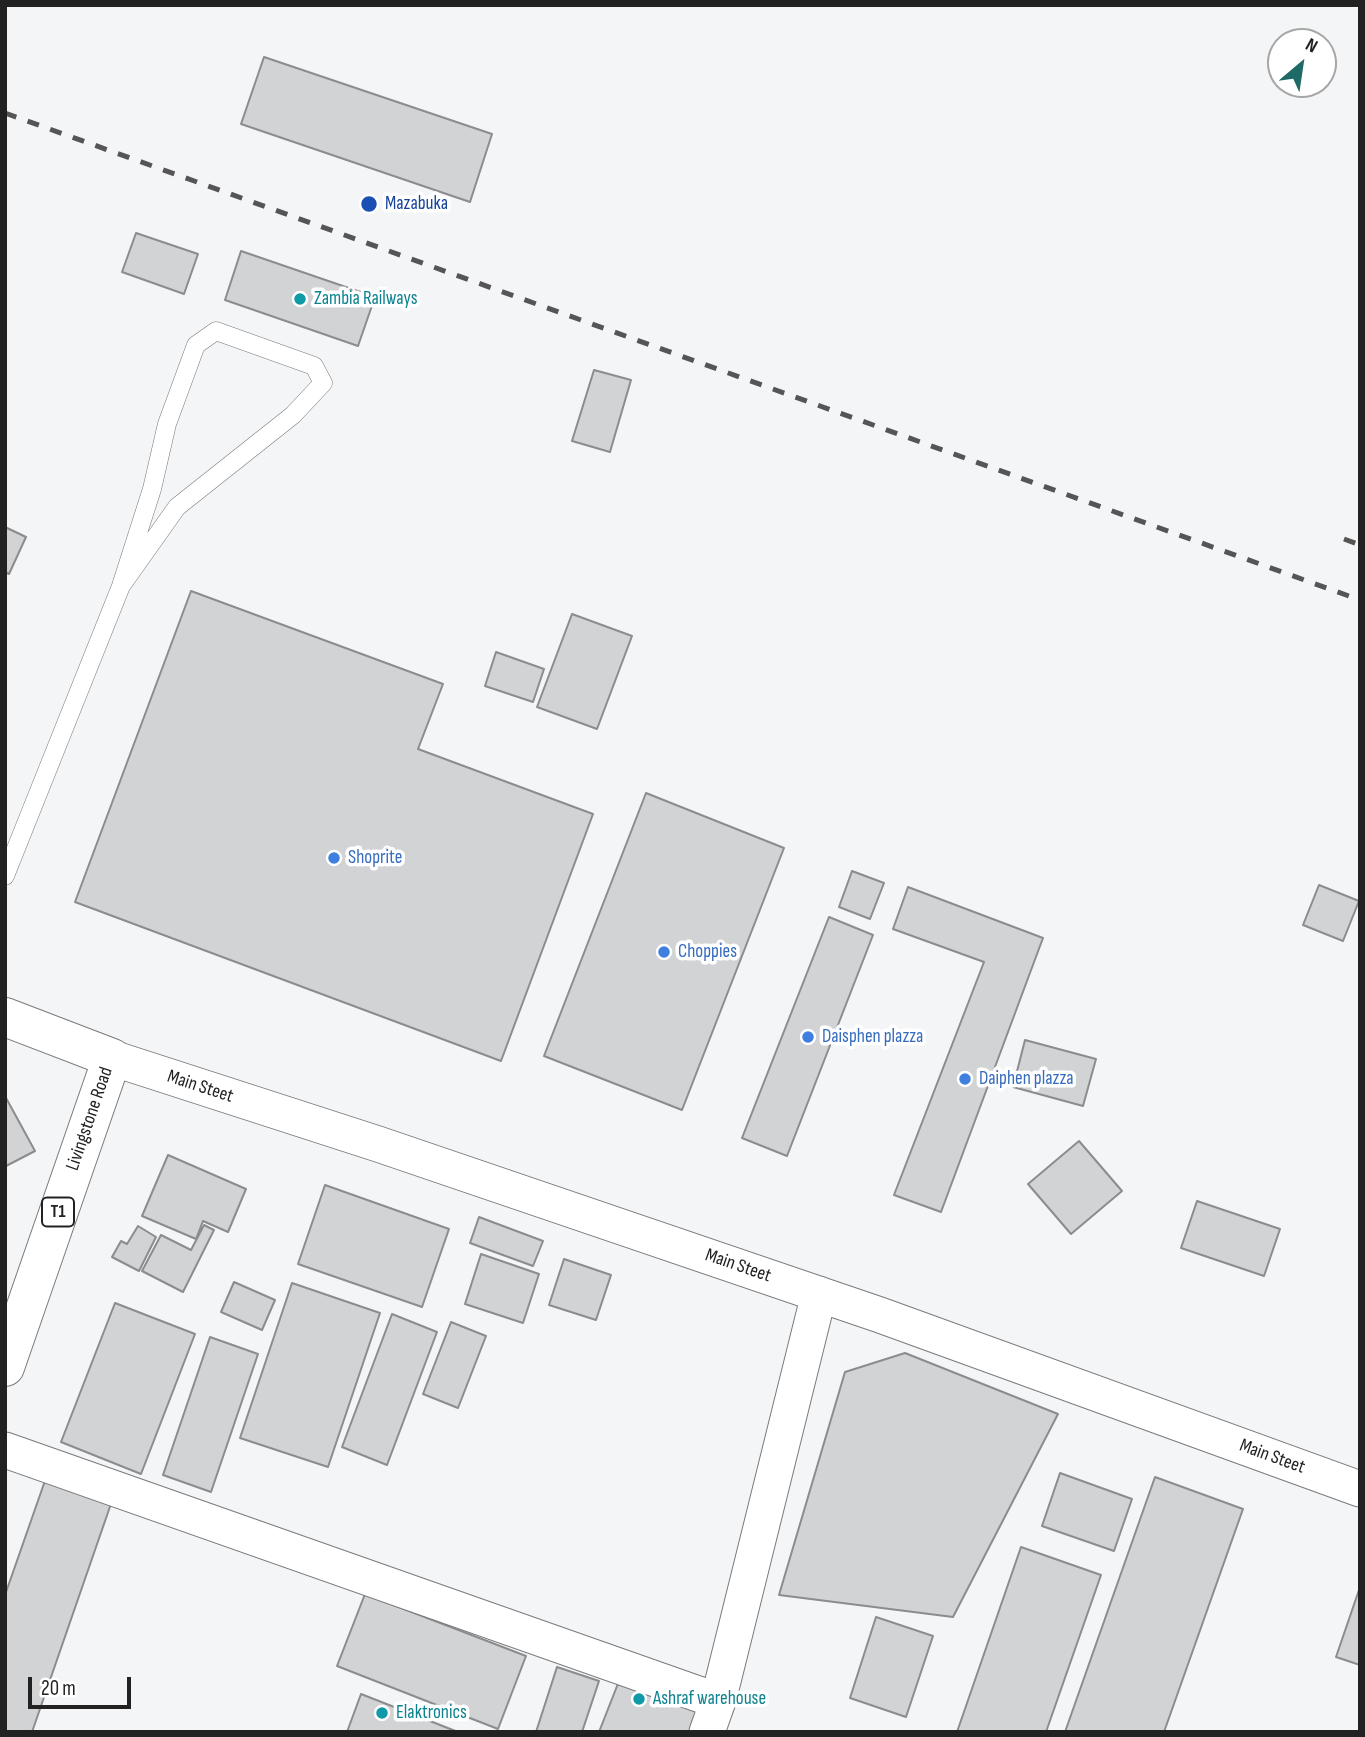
<!DOCTYPE html>
<style>
body{margin:0}
#map{position:relative;width:1365px;height:1737px;overflow:hidden;background:#f4f5f7;font-family:"Sofia Sans Condensed",sans-serif}
canvas{display:block}
.frame{position:absolute;inset:0;border:7px solid #222223;pointer-events:none}
.north{position:absolute;left:1267px;top:28px;width:70px;height:70px;box-sizing:border-box;background:#fff;border:2px solid #a7a7a7;border-radius:50%;rotate:29deg;font-size:19px;font-weight:700;line-height:28px;text-align:center;color:#222223}
.north::after{content:'';display:block;margin:auto;width:24px;height:32px;background:#1e6a67;clip-path:polygon(50% 0,100% 100%,50% 72%,0 100%)}
.scale{position:absolute;left:28px;top:1677px;width:103px;height:32px;box-sizing:border-box;border:4px solid #222223;border-top:0;padding-left:9px;font-size:21px;line-height:24px;white-space:nowrap;color:#222223;-webkit-text-stroke:5px #fff;paint-order:stroke}
</style>
<div id="map">
<canvas width="1365" height="1737"></canvas>
<div class="frame"></div>
<div class="north">N</div>
<div class="scale">20 m</div>
</div>
<script>
const ctx = document.querySelector('canvas').getContext('2d');
ctx.lineJoin = 'round';
function paint(path, color) {
  ctx.fillStyle = color;
  ctx.fill(path, 'evenodd');
}
function strokePath(path, color, width, dash) {
  ctx.strokeStyle = color;
  ctx.lineWidth = width;
  ctx.lineCap = dash ? 'butt' : 'round';
  ctx.setLineDash(dash || []);
  ctx.stroke(path);
}
function label(font, color, halo, rows, align = 'center') {
  ctx.font = font + ' "Sofia Sans Condensed",sans-serif';
  ctx.lineWidth = 7;
  ctx.setLineDash([]);
  ctx.textBaseline = 'middle';
  ctx.strokeStyle = halo;
  ctx.fillStyle = color;
  for (const [text, x, y, turn = 0] of rows) {
    ctx.save();
    ctx.translate(x, y);
    ctx.rotate((+turn || 0) * Math.PI / 180);
    ctx.textAlign = isNaN(turn) ? turn : align;
    if (halo) ctx.strokeText(text, 0, 0);
    ctx.fillText(text, 0, 0);
    ctx.restore();
  }
}
const building = new Path2D(`
 M264 57 492 134 470 202 241 124Z
 M136 233 198 254 184 294 122 272Z
 M241 251 375 297 358 346 225 300Z
 M594 370 631 380 610 452 572 441Z
 M5 527 26 537 9 574 5 572Z
 M191 591 443 684 418 749 593 814 501 1061 75 902Z
 M572 614 632 636 597 729 537 707Z
 M496 652 544 669 533 702 485 686Z
 M646 793 784 848 682 1110 544 1056Z
 M852 871 884 883 870 919 839 907Z
 M1319 885 1359 901 1343 941 1303 925Z
 M908 887 1043 938 941 1212 894 1195 984 962 893 929Z
 M829 917 873 935 787 1156 742 1138Z
 M1025 1040 1096 1059 1083 1106 1013 1087Z
 M5 1096 35 1151 6 1166 5 1165Z
 M1079 1141 1122 1191 1071 1234 1028 1184Z
 M168 1155 246 1189 228 1232 203 1221 196 1239 142 1216Z
 M325 1185 449 1229 422 1307 298 1264Z
 M1197 1201 1280 1229 1264 1276 1181 1248Z
 M479 1217 543 1241 533 1266 470 1243Z
 M204 1225 214 1230 183 1292 142 1271 161 1235 191 1250Z
 M138 1226 156 1237 139 1271 112 1257 121 1241 127 1244Z
 M481 1254 539 1274 523 1323 465 1304Z
 M564 1259 611 1275 596 1320 549 1305Z
 M234 1282 275 1300 262 1330 221 1312Z
 M292 1283 380 1313 328 1467 240 1438Z
 M115 1303 195 1334 141 1474 61 1442Z
 M392 1314 437 1332 387 1465 342 1447Z
 M451 1322 486 1336 458 1408 423 1394Z
 M210 1337 258 1354 211 1492 163 1475Z
 M905 1353 1058 1414 953 1617 779 1595 845 1372Z
 M1060 1473 1132 1499 1114 1551 1042 1526Z
 M47 1475 113 1498 32 1732H5V1595Z
 M1155 1477 1243 1509 1164 1732H1065Z
 M1021 1547 1101 1575 1046 1732H957Z
 M1360 1587V1665L1336 1657Z
 M365 1594 526 1656 498 1729 337 1666Z
 M876 1617 933 1636 906 1717 850 1698Z
 M557 1667 599 1681 582 1732H536Z
 M619 1681 711 1717 705 1732H599Z
 M361 1694 458 1732H347Z`);
paint(building, '#d2d3d5');
strokePath(building, '#8b8c8e', 2);
const lane = new Path2D(`
 M5 876 121 586 152 489 167 424 196 345 216 331 314 366 323 383 293 415 177 507 121 586`);
const street = new Path2D(`
 M112 1058 378 1144 880 1315 1360 1489
 M5 1450 718 1701 707 1732
 M718 1701 819 1294`);
const highway = new Path2D(`
 M5 1017 112 1058 5 1367`);
strokePath(lane, '#797a7c', 19);
strokePath(street, '#797a7c', 37);
strokePath(highway, '#797a7c', 40);
strokePath(lane, '#fff', 18);
strokePath(street, '#fff', 35);
strokePath(highway, '#fff', 38);
strokePath(new Path2D(`
 M5 113 1360 600
 M1344 539 1360 545`), '#555556', 5, [12, 12]);
for (const [x, y, r, color] of [
 [369,204,9,"#1a4fb4"],
 [300,299,7,"#0f9aa8"],
 [334,858,7,"#3f7fe0"],
 [664,952,7,"#3f7fe0"],
 [808,1037,7,"#3f7fe0"],
 [965,1079,7,"#3f7fe0"],
 [639,1699,7,"#0f9aa8"],
 [382,1713,7,"#0f9aa8"]
]) {
  const dot = new Path2D();
  dot.arc(x, y, r, 0, 2 * Math.PI);
  ctx.fillStyle = color;
  ctx.fill(dot);
  strokePath(dot, '#fff', 2.5);
}
for (const [x, y, w] of [
 [58,1212,32]
]) {
  const box = new Path2D();
  box.roundRect(x - w / 2, y - 14.5, w, 29, 5);
  ctx.fillStyle = '#fff';
  ctx.fill(box);
  strokePath(box, '#222223', 2);
}
label('bold 18px', '#222223', null, [
 ["T1",58,1212]
]);
label('19px', '#164399', '#fff', [
 ["Mazabuka",385,204]
], 'left');
label('19px', '#0d838f', '#fff', [
 ["Zambia Railways",314,299],
 ["Ashraf warehouse",653,1699],
 ["Elaktronics",396,1713]
], 'left');
label('19px', '#366cbe', '#fff', [
 ["Shoprite",348,858],
 ["Choppies",678,952],
 ["Daisphen plazza",822,1037],
 ["Daiphen plazza",979,1079]
], 'left');
label('19px', '#222223', '#fff', [
 ["Main Steet",200,1087,18],
 ["Livingstone Road",90,1119,-71],
 ["Main Steet",738,1266,19],
 ["Main Steet",1272,1457,20]
]);
</script>
